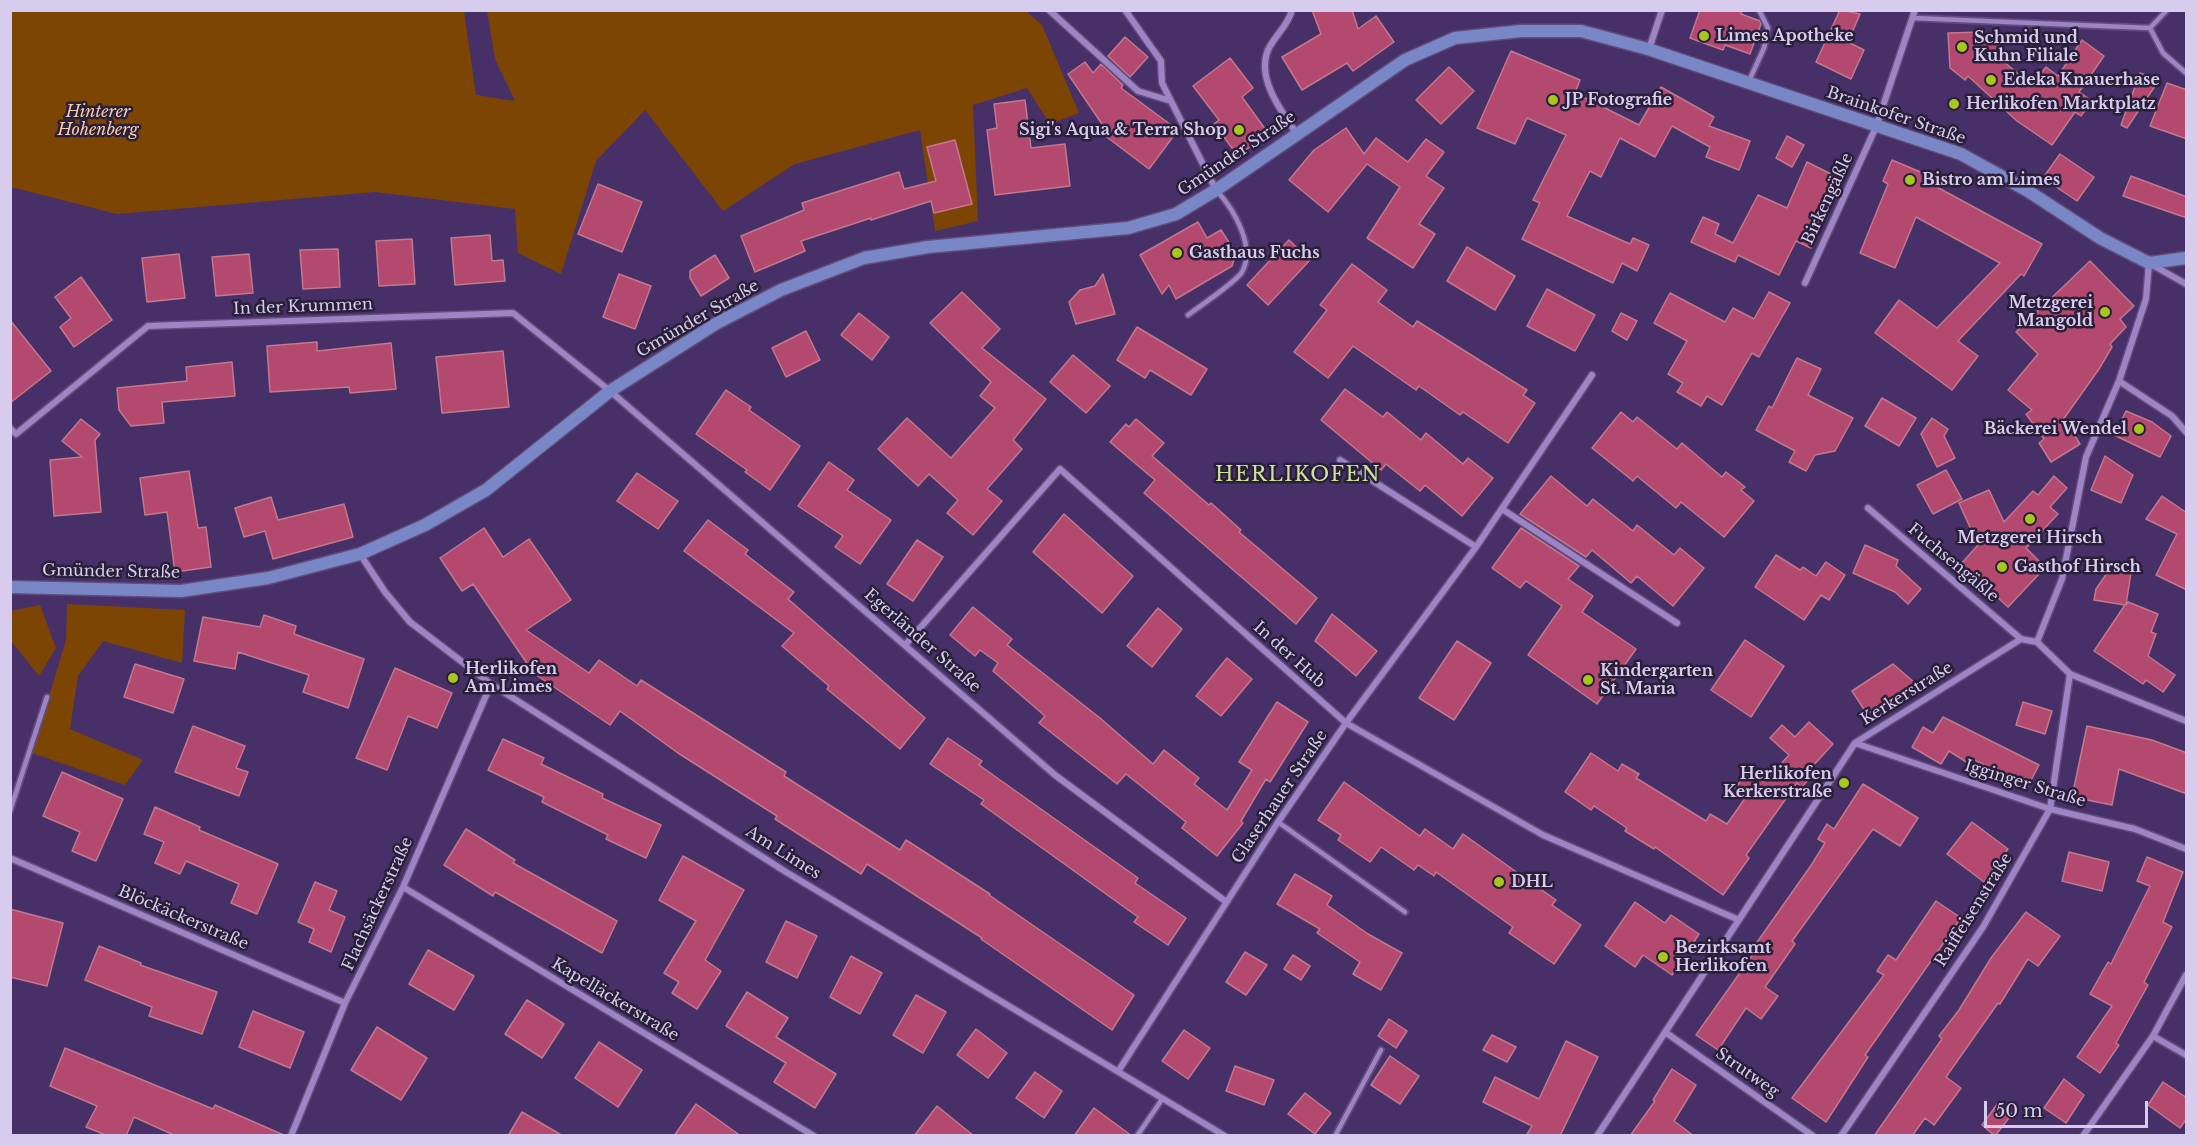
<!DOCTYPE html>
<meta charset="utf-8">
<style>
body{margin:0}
#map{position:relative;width:2197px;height:1146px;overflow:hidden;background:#473068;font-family:"Libre Baskerville",serif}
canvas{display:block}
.frame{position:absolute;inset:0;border:12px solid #d8ccee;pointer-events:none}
.scale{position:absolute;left:1984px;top:1101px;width:164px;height:27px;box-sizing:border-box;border:3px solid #d8ccee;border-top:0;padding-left:8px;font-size:18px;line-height:21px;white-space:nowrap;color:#d8ccee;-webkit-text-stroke:4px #291f39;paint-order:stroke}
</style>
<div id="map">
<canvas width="2197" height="1146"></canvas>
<div class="frame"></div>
<div class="scale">50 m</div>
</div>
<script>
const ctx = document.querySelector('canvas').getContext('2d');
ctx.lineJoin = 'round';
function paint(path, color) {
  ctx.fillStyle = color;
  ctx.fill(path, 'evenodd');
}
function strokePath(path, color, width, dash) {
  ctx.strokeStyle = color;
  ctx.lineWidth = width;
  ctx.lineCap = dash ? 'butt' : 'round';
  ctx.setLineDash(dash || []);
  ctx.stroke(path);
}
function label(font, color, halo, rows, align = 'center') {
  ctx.font = font + ' "Libre Baskerville",serif';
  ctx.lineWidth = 5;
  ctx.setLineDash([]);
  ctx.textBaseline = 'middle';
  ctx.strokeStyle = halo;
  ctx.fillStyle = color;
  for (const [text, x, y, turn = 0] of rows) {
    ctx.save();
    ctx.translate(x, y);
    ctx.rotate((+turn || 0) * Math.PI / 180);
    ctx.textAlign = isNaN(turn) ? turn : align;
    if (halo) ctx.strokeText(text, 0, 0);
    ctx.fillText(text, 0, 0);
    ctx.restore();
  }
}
paint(new Path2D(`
 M10 11H464L476 95 515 101 495 59 487 11H1026L1042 25 1079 113 1050 124 1027 88 973 105 978 221 935 231 920 130 795 164 723 211 645 110 596 161 561 274 518 253 515 209 375 192 117 214 11 187Z
 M67 604 185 610 182 663 103 641 78 676 70 729 143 760 125 785 32 753 66 640Z
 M40 605 56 648 39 676 11 641 10 611Z`), '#7d4504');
const building = new Path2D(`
 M1312 10H1352L1358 29 1376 16 1394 42 1353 71 1347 63 1302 90 1282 57 1321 34Z
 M1700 10H1742L1741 14 1760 21 1761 24 1750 54 1725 45 1723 50 1690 38Z
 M1840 10 1860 14 1848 42 1864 50 1851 79 1816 62Z
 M1983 32 2010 55 2004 62 2032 85 2046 67 2058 76 2082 40 2104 56 2079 92 2092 101 2081 116 2075 112 2052 145 2017 121 1968 76 1965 80 1950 68 1948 33Z
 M1125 37 1148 57 1130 77 1108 56Z
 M1511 51 1580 80 1575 93 1639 125 1661 87 1714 117 1709 126 1750 141 1739 170 1706 157 1710 147 1672 126 1655 157 1620 138 1601 177 1590 171 1567 216 1630 244 1633 238 1649 245 1637 271 1622 263 1613 283 1522 239 1540 203 1533 200 1566 135 1527 118 1515 144 1477 128Z
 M1230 58 1253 88 1242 97 1268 133 1238 156 1214 124 1219 120 1193 86Z
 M1085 62 1093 73 1101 64 1123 85 1121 88 1178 130 1149 169 1100 132 1104 127 1068 74Z
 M1449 67 1474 91 1441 124 1416 100Z
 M2140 73 2159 80 2127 128 2121 125Z
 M2167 83 2187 90V139L2150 126Z
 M1025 100 1031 148 1065 144 1070 186 995 195 987 130 997 128 994 104Z
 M1346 128 1364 154 1376 138 1408 162 1426 139 1444 152 1426 176 1444 188 1419 224 1435 234 1413 268 1367 238 1400 187 1367 164 1328 212 1289 180 1314 150Z
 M1787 136 1804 145 1792 167 1776 158Z
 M955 140 972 204 934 213 931 201 871 220V218L801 241 805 251 755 272 741 236 804 210 802 203 899 172 904 189 936 181 927 147Z
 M2060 154 2094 177 2077 201 2043 178Z
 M1892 160 1937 179 1935 186 2042 244 2024 276 2021 274 1958 341 1978 356 1952 390 1875 333 1899 300 1937 328 2000 263 1916 217 1895 268 1860 253 1888 184 1883 181Z
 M1807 162 1841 179 1811 248 1796 241 1779 275 1738 255 1735 262 1691 242 1703 217 1719 224 1715 234 1733 243 1758 195 1787 208Z
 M2131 176 2187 197V218L2123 196Z
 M598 184 642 202 622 252 578 234Z
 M1198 222 1207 238 1221 230 1236 253 1232 266 1176 299 1169 285 1162 294 1140 255Z
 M490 235 492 261 503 260 505 281 455 285 451 238Z
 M412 239 415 284 379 286 376 241Z
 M1289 240 1310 260 1268 305 1247 285Z
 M1467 247 1515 276 1495 310 1447 281Z
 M338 249 340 287 303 289 300 250Z
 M179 254 185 298 147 302 142 258Z
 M249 254 253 293 216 296 212 257Z
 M715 255 729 278 701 296 690 278V271Z
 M2090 261 2134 306 2120 319 2126 327 2110 344 2112 347 2099 369 2060 424 2073 433 2080 444 2051 462 2039 443 2044 439 2026 414 2032 410 2008 390 2038 354 2016 332Z
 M1352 264 1387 290 1378 302 1413 327 1417 321 1527 390 1523 395 1535 403 1508 443 1463 412 1460 415 1419 386 1416 390 1353 346 1328 378 1294 352 1327 310 1320 305Z
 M619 274 651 286 635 329 603 317Z
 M1103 274 1115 314 1076 324 1069 302 1080 290 1095 286Z
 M81 277 112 320 74 347 60 327 71 318 55 297Z
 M1547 289 1595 315 1575 351 1527 326Z
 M962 292 1000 329 982 348 1046 399 1013 440 1022 449 987 489 1002 501 973 535 947 513 958 500 929 474 918 486 878 449 907 418 951 458 995 408 980 396 991 382 930 323Z
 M1769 292 1790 303 1759 357 1752 353 1722 405 1707 396 1701 406 1677 392 1683 383 1668 374 1687 341 1654 323 1670 293 1725 322 1733 308 1754 319Z
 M859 313 889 337 872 360 841 335Z
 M1621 313 1637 321 1627 340 1612 331Z
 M10 320 51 371 10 403Z
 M1137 327 1207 369 1191 395 1150 370 1145 378 1117 360Z
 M806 331 820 360 786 377 772 348Z
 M317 342V351L391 343 396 389 350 393 349 387 270 392 267 346Z
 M503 351 509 407 442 413 436 357Z
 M1073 355 1110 386 1086 413 1050 382Z
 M1797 358 1821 369 1808 395 1853 418 1835 451 1815 455 1806 471 1789 462 1795 451 1756 430 1769 406 1772 408Z
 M232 362 235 396 162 402 164 423 131 426 119 410 117 388 187 381 186 367Z
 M1345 389 1383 417 1387 412 1421 440 1426 433 1463 464 1468 458 1493 478 1462 516 1425 485 1420 491 1386 464 1381 470 1321 420Z
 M726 390 751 407 749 410 800 446 770 490 745 472 747 470 696 434Z
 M1882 398 1916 418 1899 446 1865 426Z
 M2126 411 2152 422 2171 436 2160 457 2114 435Z
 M1621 412 1633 422 1637 417 1677 449 1682 443 1722 477 1726 472 1745 487 1741 490 1754 501 1724 537 1681 502 1676 508 1637 476 1633 481 1592 448Z
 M1932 418 1948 429 1944 436 1955 458 1937 467 1921 434Z
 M81 419 100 434 95 440 101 512 54 516 50 460 82 457 62 441Z
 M1136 419 1164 443 1152 456 1209 505 1211 503 1241 530 1239 532 1317 598 1296 624 1144 493 1155 480 1110 442 1126 424 1129 427Z
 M2105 456 2133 475 2121 503 2091 490Z
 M829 462 854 480 847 490 891 520 860 564 835 547 843 536 798 506Z
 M1946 470 1962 499 1933 514 1917 485Z
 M189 471 198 528 206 527 211 567 175 572 167 512 145 515 140 478Z
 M637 473 678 501 658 529 617 501Z
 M1551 476 1587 506 1593 499 1633 531 1637 525 1674 555 1680 548 1704 568 1673 606 1637 576 1631 583 1592 550 1586 557 1520 514Z
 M2054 476 2067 488 2050 507 2058 514 2026 548 2042 564 2037 569 2040 573 2008 607 1961 564 1978 545 1959 503 1989 490 2004 522 2033 491 2038 495Z
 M2162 496 2187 513V590L2156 575 2177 534 2146 519Z
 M271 497 278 520 344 504 353 537 273 559 265 531 244 537 235 508Z
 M1064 514 1133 576 1102 613 1033 552Z
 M708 520 748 550 745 554 794 592 788 599 925 718 900 749 827 689 829 686 782 646 794 633 684 551Z
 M484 528 503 557 529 539 571 600 526 630 589 673 599 660 637 686 641 680 786 772 784 776 900 850 906 840 990 894 989 895 1134 995 1112 1030 981 939 982 938 867 864 861 874 775 819 777 816 678 753 620 711 610 725 523 666 526 662 473 584 462 591 440 558Z
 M1521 528 1579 566 1568 579 1593 596 1582 612 1636 649 1597 704 1528 655 1562 606 1526 581 1520 588 1492 568Z
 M917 540 943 557 913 601 887 584Z
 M1865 545 1898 560 1896 566 1921 589 1908 604 1895 592 1853 573Z
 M1776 555 1800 570 1803 567 1816 576 1826 562 1845 575 1829 600 1821 595 1804 620 1755 587Z
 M2114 563 2132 566 2126 605 2128 602 2158 614 2151 632 2156 634 2148 656 2175 675 2163 692 2146 680 2143 684 2094 651 2125 605 2094 600 2096 589Z
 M973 607 1012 639 1007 645 1100 718 1153 764 1164 750 1199 778 1194 784 1227 810 1252 770 1239 762 1277 702 1308 722 1270 782 1266 779 1241 821 1243 823 1217 856 1182 828 1186 822 1126 774 1117 784 1039 723 1045 716 993 671 998 663 980 650 975 656 950 635Z
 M1158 608 1182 629 1152 667 1127 646Z
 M1332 614 1377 651 1356 676 1315 641Z
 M264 615 296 626 294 634 364 659 348 708 303 692 309 675 238 652 235 669 194 661 203 617 260 627Z
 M1745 640 1784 666 1751 717 1711 690Z
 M1457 641 1491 663 1454 720 1419 698Z
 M1227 658 1252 679 1221 716 1196 696Z
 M135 664 184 679 173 713 124 697Z
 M1893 664 1915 683 1867 714 1852 691Z
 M395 668 452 693 437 728 408 716 387 770 356 758Z
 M2023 702 2052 711 2045 734 2016 725Z
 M1943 717 2039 765 2027 788 1971 758 1968 763 1949 751 1941 764 1912 747 1923 727 1933 733Z
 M1809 722 1833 744 1810 769 1814 773 1802 787 1797 783 1746 855 1749 858 1723 895 1655 847 1654 849 1625 831 1627 828 1594 806 1591 810 1565 792 1591 753 1618 771 1622 764 1639 774 1636 778 1706 821 1710 814 1727 824 1746 797 1735 789 1748 770 1764 782 1789 755 1770 738 1782 725 1795 737Z
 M193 726 245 746 236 768 248 772 239 796 175 772Z
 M2087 726 2152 740 2187 753V794L2119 769 2112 805 2072 797Z
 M948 738 982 761 979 765 1138 878 1135 883 1186 918 1168 945 1134 922 1138 917 981 804 984 800 930 764Z
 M503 739 544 758 541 764 603 794 602 798 661 825 646 858 606 839 608 835 542 802 544 797 488 770Z
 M62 772 123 799 96 861 72 851 80 832 43 816Z
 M1344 782 1420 836 1425 829 1453 849 1463 834 1556 900 1552 905 1581 925 1554 964 1509 933 1513 927 1436 872 1434 876 1418 865 1414 870 1381 847 1370 862 1338 840 1341 835 1318 820Z
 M1863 784 1918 818 1900 846 1873 829 1792 941 1795 944 1765 987 1778 996 1761 1019 1746 1008 1718 1050 1696 1035 1756 950 1753 948 1812 864 1825 843 1818 839 1827 824 1834 829Z
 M155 807 200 827 199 830 278 864 257 914 231 903 239 884 186 861 180 874 155 863 164 842 144 834Z
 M1972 822 2008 849 1984 882 1947 854Z
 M466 829 515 860 513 863 617 921 602 953 495 892 493 896 444 865Z
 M2069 852 2109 862 2102 891 2062 881Z
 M683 856 744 890 705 960 721 971 697 1009 672 993 679 982 664 973 696 921 659 900Z
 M2147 857 2183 872 2163 922 2172 927 2144 982 2148 985 2116 1043 2119 1045 2100 1073 2077 1057 2112 1006 2090 994 2108 962 2111 964 2150 886 2137 881Z
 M1295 874 1332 896 1327 905 1368 934 1402 953 1381 990 1353 974 1360 962 1317 933 1320 929 1277 904Z
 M315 882 337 891 329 910 345 917 331 952 309 942 314 929 298 922Z
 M1936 901 1961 918 1865 1055 1868 1057 1826 1122 1792 1098 1884 975 1877 971 1888 955 1896 960Z
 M1635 902 1665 923 1671 915 1699 934 1672 975 1643 955 1635 967 1605 946Z
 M10 909 63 923 47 986 10 977Z
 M2026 912 2060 936 2038 966 2028 959 2000 1004 1998 1003 1946 1077 1961 1088 1934 1125 1925 1118 1912 1136H1874L1942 1039 1939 1036 1959 1010 1991 958Z
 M786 921 817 936 797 978 766 962Z
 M99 946 141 963 140 965 217 992 202 1034 149 1016 152 1007 85 980Z
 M428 950 474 976 454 1010 409 984Z
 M1245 952 1267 965 1246 995 1226 982Z
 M1293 955 1310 966 1301 980 1284 969Z
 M851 956 882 973 860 1014 830 997Z
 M747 992 788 1018 776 1037 836 1074 815 1108 774 1082 786 1063 726 1026Z
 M916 995 946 1012 923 1053 893 1035Z
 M527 1000 564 1024 542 1058 505 1034Z
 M253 1011 304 1032 290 1068 239 1047Z
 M1389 1019 1407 1031 1396 1048 1378 1036Z
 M377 1027 427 1058 401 1100 351 1070Z
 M976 1029 1007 1053 988 1078 957 1055Z
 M1184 1030 1210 1048 1188 1079 1162 1061Z
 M1492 1035 1516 1047 1507 1062 1483 1050Z
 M1566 1041 1598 1057 1560 1136H1526L1532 1126 1483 1102 1495 1077 1539 1099Z
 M599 1042 642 1070 618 1107 575 1078Z
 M65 1048 213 1109 215 1105 286 1136H176L134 1117 126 1136H108L86 1127 97 1106 50 1086Z
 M1390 1056 1419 1076 1400 1104 1371 1085Z
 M1235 1066 1274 1080 1264 1105 1226 1091Z
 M1672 1069 1696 1085 1674 1121 1694 1136H1630L1655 1101 1653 1100Z
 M1035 1072 1062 1091 1044 1118 1016 1098Z
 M2064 1079 2084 1095 2066 1123 2044 1108Z
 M2163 1082 2187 1098V1118L2180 1128 2148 1105Z
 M1305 1093 1331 1113 1315 1134 1288 1114Z
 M1998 1103 2012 1114 1995 1136 1982 1125Z
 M696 1104 741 1136H674Z
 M937 1106 974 1136H914Z
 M1094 1108 1132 1136H1074Z
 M522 1112 563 1136H508Z`);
paint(building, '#b3496f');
strokePath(building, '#c2788e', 1.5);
const service = new Path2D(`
 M2167 10 2150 28 2163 53 2186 73
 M1913 18 2150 28
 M1748 83 1764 48 1768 28 1759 10
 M1188 315C1200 306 1236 282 1242 272 1256 247 1234 210 1218 192
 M10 811 47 697
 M1278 822 1405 912
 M1137 1136 1163 1098
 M1335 1136 1381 1050`);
const minor = new Path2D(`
 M1049 10 1138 91 1171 101 1216 190
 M1125 10 1161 61 1162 83 1171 101
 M1292 10C1288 26 1275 35 1268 50 1256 79 1282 112 1297 134
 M1649 49 1662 10
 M1805 283 1876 127 1915 10
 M2119 381 2172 416 2186 432
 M10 428 16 434 148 326 513 313 610 391 1055 775 1225 901
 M1340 460 1476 547
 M1868 508 2021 639
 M1502 509 1677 623
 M360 554 385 592 410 622 491 684 786 872 1225 1136
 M2037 642 2070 674 2186 721
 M906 644 1060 469 1346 723 1543 835 1739 920
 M1855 743 2050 809 2135 829 2186 849
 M10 858 345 1003
 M403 887 814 1136
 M1665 1032 1813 1136
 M2153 1036 2186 1055
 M1119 1070 1278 822 1346 723 1476 547 1592 375
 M291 1136 345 1003 403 887 491 684
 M1597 1136 1855 743 2021 639 2037 642 2062 579 2086 457 2119 381 2146 299 2149 263 2186 284
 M1841 1136 1983 927 2050 809 2070 674
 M2083 1136 2153 1036 2186 975`);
const secondary = new Path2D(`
 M10 587 181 591 268 578 360 554 425 525 486 490 610 391 717 323 781 290 864 258 928 247 1128 228 1176 214 1216 190 1405 60 1455 38 1521 31H1581L1648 49 1961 154 2028 191 2100 238 2149 263 2186 258`);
strokePath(service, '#614c7c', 8);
strokePath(minor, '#614c7c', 9);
strokePath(secondary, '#614c7c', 15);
strokePath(service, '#9d85c5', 4.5);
strokePath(minor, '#9d85c5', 6);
strokePath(secondary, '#7987c7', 12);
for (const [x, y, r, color] of [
 [1704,36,6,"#a7c71e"],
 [1962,47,6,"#a7c71e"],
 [1991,80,6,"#a7c71e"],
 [1553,100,6,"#a7c71e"],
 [1954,104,6,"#a7c71e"],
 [1239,130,6,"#a7c71e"],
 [1910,180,6,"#a7c71e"],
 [1177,253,6,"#a7c71e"],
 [2105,312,6,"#a7c71e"],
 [2139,429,6,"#a7c71e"],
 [2030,519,6,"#a7c71e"],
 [2002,567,6,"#a7c71e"],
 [453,678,6,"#a7c71e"],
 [1588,680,6,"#a7c71e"],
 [1844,783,6,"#a7c71e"],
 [1499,882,6,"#a7c71e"],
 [1663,957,6,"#a7c71e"]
]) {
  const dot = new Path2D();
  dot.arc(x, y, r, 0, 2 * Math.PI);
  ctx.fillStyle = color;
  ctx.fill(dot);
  strokePath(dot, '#291f39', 2);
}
label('bold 16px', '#d8ccee', '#291f39', [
 ["Limes Apotheke",1716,36],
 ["Schmid und",1974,38],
 ["Kuhn Filiale",1974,56],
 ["Edeka Knauerhase",2003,80],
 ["JP Fotografie",1565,100],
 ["Herlikofen Marktplatz",1966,104],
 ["Sigi's Aqua & Terra Shop",1227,130,"right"],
 ["Bistro am Limes",1922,180],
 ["Gasthaus Fuchs",1189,253],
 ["Metzgerei",2093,303,"right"],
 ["Mangold",2093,321,"right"],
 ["Bäckerei Wendel",2127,429,"right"],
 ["Metzgerei Hirsch",2030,538,"center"],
 ["Gasthof Hirsch",2014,567],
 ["Herlikofen",465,669],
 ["Am Limes",465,687],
 ["Kindergarten",1600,671],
 ["St. Maria",1600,689],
 ["Herlikofen",1832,774,"right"],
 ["Kerkerstraße",1832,792,"right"],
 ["DHL",1511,882],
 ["Bezirksamt",1675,948],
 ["Herlikofen",1675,966]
], 'left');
label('italic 16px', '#f8cca8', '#291f39', [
 ["Hinterer",98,112],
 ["Hohenberg",98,130]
]);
label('16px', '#d8ccee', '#291f39', [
 ["Brainkofer Straße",1896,116,19],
 ["Gmünder Straße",1237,154,-34],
 ["Birkengäßle",1828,199,-65],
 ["In der Krummen",303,307,-2],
 ["Gmünder Straße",698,319,-30],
 ["Fuchsengäßle",1953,563,40],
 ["Gmünder Straße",111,572,1],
 ["Egerländer Straße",922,641,41],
 ["In der Hub",1289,655,42],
 ["Kerkerstraße",1907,694,-32],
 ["Igginger Straße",2025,784,17],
 ["Glaserhauer Straße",1280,797,-56],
 ["Am Limes",783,853,32],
 ["Flachsäckerstraße",378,904,-65],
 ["Raiffeisenstraße",1974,910,-58],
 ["Blöckäckerstraße",183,918,23],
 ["Kapelläckerstraße",615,1000,31],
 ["Strutweg",1747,1073,35]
]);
ctx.letterSpacing = '1.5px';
label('20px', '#cee297', '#291f39', [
 ["HERLIKOFEN",1298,475]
]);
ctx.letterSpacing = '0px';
</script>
